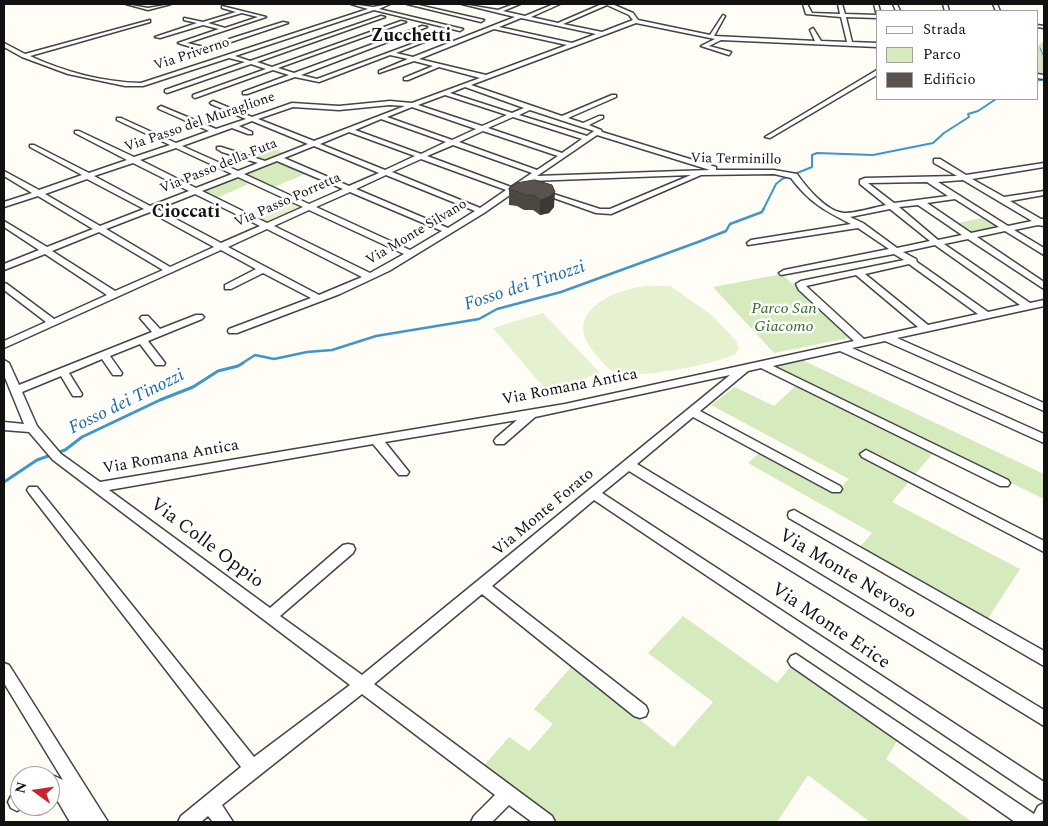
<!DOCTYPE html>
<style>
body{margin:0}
#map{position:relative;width:1048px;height:826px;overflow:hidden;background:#fffdf5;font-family:Spectral,serif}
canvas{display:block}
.frame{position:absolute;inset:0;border:5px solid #111;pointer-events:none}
.legend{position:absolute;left:876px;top:10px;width:162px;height:90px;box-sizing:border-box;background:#fff;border:1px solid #a0a0a0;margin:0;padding:6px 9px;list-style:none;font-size:15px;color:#111}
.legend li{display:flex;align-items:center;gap:10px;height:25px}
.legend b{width:25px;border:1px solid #a0a0a0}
.north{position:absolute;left:10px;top:766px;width:50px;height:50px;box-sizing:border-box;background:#fff;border:1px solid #a0a0a0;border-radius:50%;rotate:284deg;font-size:14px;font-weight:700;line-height:20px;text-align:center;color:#111}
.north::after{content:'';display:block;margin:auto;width:18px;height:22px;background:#c4262e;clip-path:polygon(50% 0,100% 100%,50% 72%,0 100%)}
</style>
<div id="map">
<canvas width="1048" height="826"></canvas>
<div class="frame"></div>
<ul class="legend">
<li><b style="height:6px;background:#fff"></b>Strada</li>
<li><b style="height:14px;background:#d5ebbd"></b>Parco</li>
<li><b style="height:14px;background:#5a524d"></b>Edificio</li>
</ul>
<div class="north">N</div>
</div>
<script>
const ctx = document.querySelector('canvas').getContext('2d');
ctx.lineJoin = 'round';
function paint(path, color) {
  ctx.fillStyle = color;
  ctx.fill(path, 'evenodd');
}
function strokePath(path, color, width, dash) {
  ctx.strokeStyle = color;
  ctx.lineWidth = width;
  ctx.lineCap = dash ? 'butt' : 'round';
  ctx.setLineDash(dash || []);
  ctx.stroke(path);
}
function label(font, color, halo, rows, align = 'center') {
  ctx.font = font + ' Spectral,serif';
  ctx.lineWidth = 5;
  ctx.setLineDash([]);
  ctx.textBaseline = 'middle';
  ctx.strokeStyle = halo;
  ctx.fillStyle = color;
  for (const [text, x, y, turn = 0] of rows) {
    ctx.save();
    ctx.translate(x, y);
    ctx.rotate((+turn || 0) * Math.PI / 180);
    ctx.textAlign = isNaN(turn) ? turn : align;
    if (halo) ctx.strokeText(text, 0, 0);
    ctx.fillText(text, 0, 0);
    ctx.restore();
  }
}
paint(new Path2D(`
 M269 146 283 153 261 161 247 155Z
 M276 161 305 174 272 188 242 174Z
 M236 176 251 183 214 199 199 191Z
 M982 218 997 227 968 233 953 224Z
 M782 274 849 338 774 353 713 287Z
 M802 360 1044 474V499L938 447 892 502 1020 569 987 620 859 548 872 533 748 463 759 453 835 493 849 479 711 405 735 387 774 406 801 381 770 366Z
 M683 616 777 683 793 664 899 738 886 759 972 822H870L808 775 777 822H558L481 769 509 737 529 751 553 724 534 709 572 666 674 747 713 702 648 653Z`), '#d5ebbd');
paint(new Path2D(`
 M1044 41V76L1037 75V46Z`), '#d9e3c4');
paint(new Path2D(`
 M282 199 299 207 263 223 246 215Z
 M646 286H670L712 315 737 342 738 349 736 354C717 364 635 380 615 372 606 368 599 359 593 351 562 312 613 290 646 286Z
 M543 313 600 373 547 391 493 328Z`), '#e6f2cf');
strokePath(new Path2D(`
 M1040 48 1044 57
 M1037 81 1044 80`), '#3f96cf', 1);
strokePath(new Path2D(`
 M763 210 776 184 782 179 812 167V155L817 153 873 155 933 143 944 133 969 117 968 114 978 111 996 99`), '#3f96cf', 2);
strokePath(new Path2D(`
 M241 364 255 355 274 359 307 352 332 350 376 336 479 319 497 309 561 292 698 242 726 231 730 224 762 212 764 208`), '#3f96cf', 2.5);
strokePath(new Path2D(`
 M4 482 37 460 65 450 82 437 160 400 193 387 218 371 238 366 243 363`), '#3f96cf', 3);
const minor = new Path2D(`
 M126 4 148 8 171 4 148 10Z
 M351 4 373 7 390 4 379 9 463 29 460 31 374 10 235 56 250 61 381 16 385 17 257 62 272 67 401 21 406 22 278 68 294 73 422 26 427 27 301 75 317 79 447 31V33L396 53 413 57 515 17 462 4 498 10 514 4H520L503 11 525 16 554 4H560L531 17 558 23 602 4H612L633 13 638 20 710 35 723 15 725 16 714 36 815 41 810 30 813 28 821 41 847 42 841 17 806 14 803 4H807L812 13 840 14 838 4H842L845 14 877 15V18L846 17 852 42 877 43V47L721 40 709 46 731 52 729 55 701 46 715 39 636 23 471 85 562 116 612 95H616V97L568 118 583 123 599 116H603V118L589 125 601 130 602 132 716 167V170H774L797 174C806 187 827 212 844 213 853 214 876 207 886 205L860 184V180L865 178 957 176 934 163V159H940L966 175 1044 163V167L972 179 1004 197 1044 191V195L1010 201 1041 219H1044V226L1038 225 1014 230 1044 248V255L1005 231 977 237 1044 282V289L968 239 944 244 1030 303 1044 300V306L897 338 1044 403V411L885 341 852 348 1044 434V443L840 351 773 366 1008 480 1010 483 1008 486H1000L761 368 748 371 700 411 840 486 842 489 840 492H832L693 417 637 464 1044 710V726L629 471 602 493 1044 782V801L1038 798 594 500 492 586 646 706 648 711 646 716 640 718 634 716 482 594 374 684 552 816 555 822H532L509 805 492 822H471L474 816 495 795 362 694 222 805 233 822H213L208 816 201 822H178L181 816 241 767 29 493 27 490 29 487H37L254 757 350 685 53 460 29 432 4 430V422L24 424 4 375V360L9 363 19 385 152 332 140 318 142 316H148L160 329 196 315H202L204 317 202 319 148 341 165 363 164 365H156L140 344 110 356 122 373 121 375H113L102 359 69 373 82 394 81 396H73L61 376 22 392 37 426 61 454 100 482 565 404 854 341 799 290 796 284 801 281 904 260 894 254 781 275 779 273 784 270 889 249 858 228 748 245 747 243 751 240 851 224C824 210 810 203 791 178L774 174 701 175 611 214 596 213 537 192 541 190 600 209H610L691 175 530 181 484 213 389 271 340 294 237 333H229L228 331 229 329 311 298 263 273 231 289H225V285L256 269 221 250 4 348V341L46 322 4 290V283L7 284 54 319 107 295 45 254 4 270V264L39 250 4 227V221L47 247 93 229 38 196 4 207V202L32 193 4 176V171L39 190 82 175 30 147V145H34L89 173 127 160 75 133V131H79L134 157 170 145 117 120V118H121L176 143 209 131 159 109 158 108 161 106 216 129 246 119 211 104 210 103 213 101 252 117 292 103 339 106 390 101 412 103 480 78 439 67 408 80H404V78L433 66 414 61 379 73V71L408 59 390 55 319 82 295 77 247 94H243V92L289 75 273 70 195 98 193 97V95L266 69 251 64 167 93 165 92V90L245 62 229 58 143 86H125L68 74 22 57 4 47V43L25 54 150 20V22L30 56C65 72 102 82 141 83L368 9ZM607 5 629 15 633 20 602 32 563 24ZM521 18 596 34 572 43 499 27ZM494 29 567 45 486 75 419 59ZM465 87 524 108 512 113 450 93ZM445 95 507 115 482 126 418 105ZM390 105 405 106 314 141 258 119 293 107 339 110ZM412 107 476 129 452 140 387 117ZM530 110 594 131 587 136 519 115ZM513 117 582 139 562 153 488 128ZM381 119 446 142 421 154 355 130ZM252 121 308 144 265 161 221 147H217V149L222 152 258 163 238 171 182 146 232 128 248 134H252V132L239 126ZM483 131 558 156 537 170 459 142ZM349 132 415 156 385 170 320 144ZM597 135 710 170 537 176ZM453 145 532 173 511 187 427 156ZM314 146 379 173 349 186 284 158ZM176 148 232 174 196 188 140 160ZM421 159 506 190 480 208 392 172ZM277 161 343 189 309 204 244 174ZM133 163 189 191 150 206 94 176ZM386 175 475 211 448 228 356 189ZM238 177 303 207 267 223 202 191ZM87 179 144 209 100 226 45 194ZM963 180 1032 221 1008 226 938 182ZM927 182 948 196 894 203 868 183ZM350 192 442 231 410 250 316 207ZM195 194 260 226 221 243 157 209ZM955 199 999 227 971 233 927 203ZM918 205 962 235 938 240 899 207ZM890 209 930 241 897 248 863 223 850 217ZM309 210 404 254 370 273 274 226ZM150 212 214 247 170 267 106 229ZM267 229 362 277 319 295 228 247ZM99 232 163 270 115 291 52 251ZM935 245 1020 305 988 312 917 262 916 259 903 252ZM909 264 978 314 928 325 865 274ZM856 275 918 327 864 339 806 286ZM730 375 362 675 280 616 353 553 355 549 353 545 348 544 343 545 270 608 109 490 373 444 399 475H407L409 472 385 442 517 420 496 438 494 441 496 444H504L535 417Z
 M407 4H414L484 20 481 22Z
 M874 4H878L880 11 876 12Z
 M893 4H897L900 11H896Z
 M943 4H947L949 11H945Z
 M993 4H997L1000 11H996Z
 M222 6 266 17 187 43 204 47 283 22 288 23 204 51 178 43 219 29 203 25 160 38 155 37 197 23 184 20V18L203 22 236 12 222 8ZM242 13 258 17 225 28 208 23Z
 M1037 25 1044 26V28L1037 27Z
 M877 70V75L770 138 765 137Z
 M1037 74 1044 75V79L1037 78Z
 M866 450 1044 541V552L862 457 860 454Z
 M794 510 1044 651V666L789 518 788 515 789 512Z
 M796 654 1034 814 1038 806 1044 803V822H1015L791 666 788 661 791 656Z
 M4 663 9 665 108 822H70L53 793 50 792V776H46L50 774 63 780 4 683Z
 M20 791V806H26L17 811 11 808 8 802 11 796Z`);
strokePath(minor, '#444', 3);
paint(minor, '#fff');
paint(new Path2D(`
 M517 183 554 207 549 213 540 215 533 210H524L517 206 509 205V188Z`), '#4d4742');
paint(new Path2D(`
 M555 192 554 207 549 213 540 215V200Z`), '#3f3936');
const building = new Path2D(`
 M535 180 552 185 555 192 549 197 540 200 533 195H525L516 191 509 190V188L517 183Z`);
paint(building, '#5a524d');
strokePath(building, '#3f3936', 1);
label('14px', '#111', '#fff', [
 ["Via Priverno",192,55,-18],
 ["Via Passo del Muraglione",200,123,-19],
 ["Via Terminillo",736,160,1],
 ["Via Passo della Futa",219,167,-22],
 ["Via Passo Porretta",288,201,-24],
 ["Via Monte Silvano",417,233,-31]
]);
label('italic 16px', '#2f6b1f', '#fff', [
 ["Parco San",784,310],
 ["Giacomo",784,328]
]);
label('16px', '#111', '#fff', [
 ["Via Romana Antica",570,388,-11],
 ["Via Romana Antica",171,458,-10],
 ["Via Monte Forato",544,513,-40]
]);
label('bold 18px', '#111', '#fff', [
 ["Zucchetti",411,37],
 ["Cioccati",186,213]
]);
label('italic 18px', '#1768a6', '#fff', [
 ["Fosso dei Tinozzi",525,287,-18],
 ["Fosso dei Tinozzi",127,403,-26]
]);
label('19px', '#111', '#fff', [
 ["Via Colle Oppio",206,544,37],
 ["Via Monte Nevoso",847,575,31],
 ["Via Monte Erice",830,627,34]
]);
</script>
